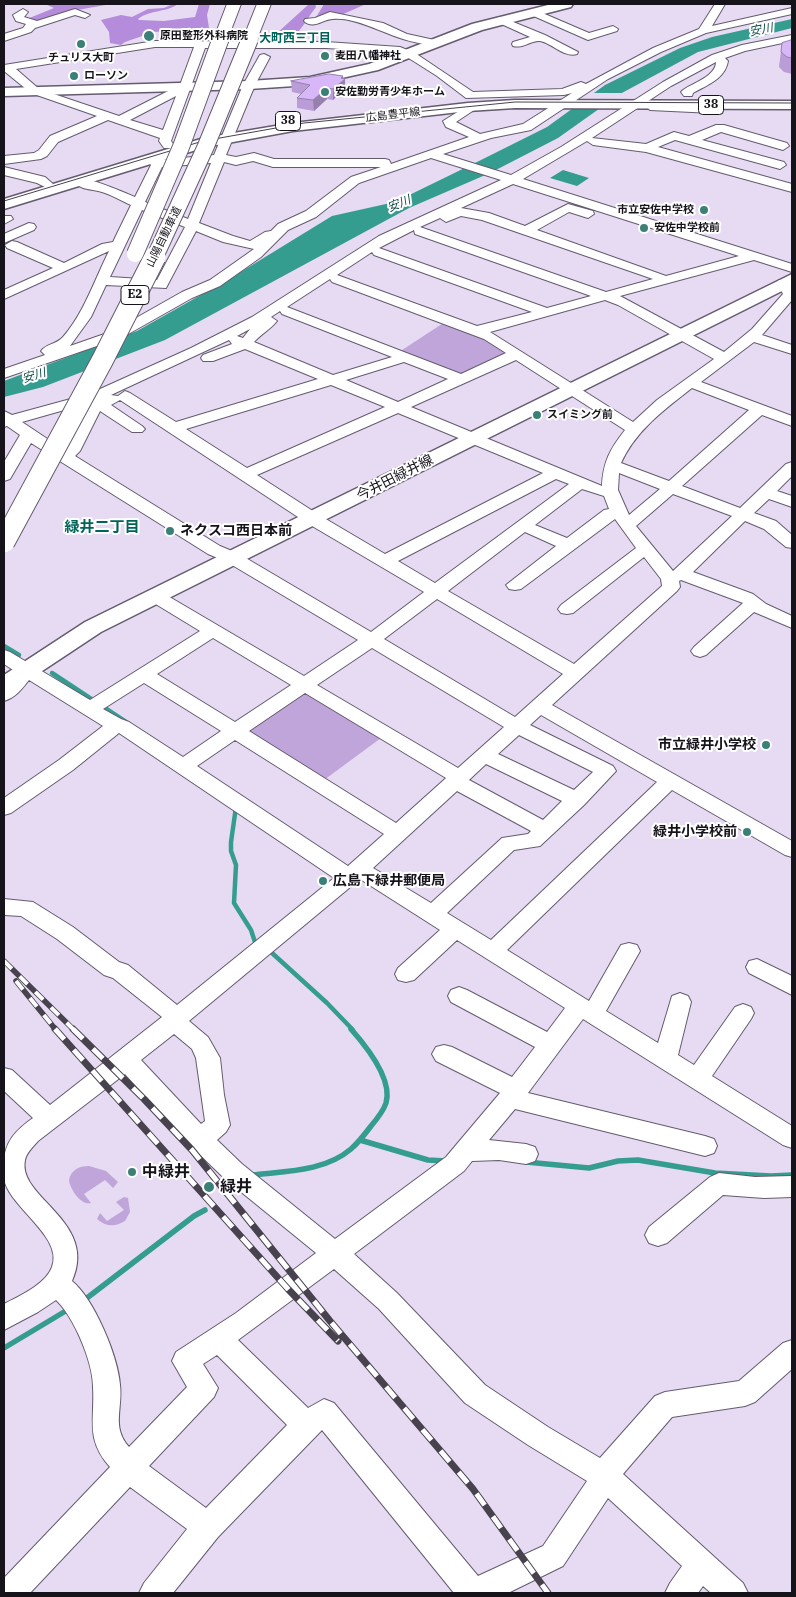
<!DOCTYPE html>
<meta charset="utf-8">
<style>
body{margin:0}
#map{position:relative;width:796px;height:1597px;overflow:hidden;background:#e6dbf2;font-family:"IBM Plex Serif",serif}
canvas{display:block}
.frame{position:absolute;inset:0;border:5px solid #17131b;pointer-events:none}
</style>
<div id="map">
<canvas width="796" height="1597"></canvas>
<div class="frame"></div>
</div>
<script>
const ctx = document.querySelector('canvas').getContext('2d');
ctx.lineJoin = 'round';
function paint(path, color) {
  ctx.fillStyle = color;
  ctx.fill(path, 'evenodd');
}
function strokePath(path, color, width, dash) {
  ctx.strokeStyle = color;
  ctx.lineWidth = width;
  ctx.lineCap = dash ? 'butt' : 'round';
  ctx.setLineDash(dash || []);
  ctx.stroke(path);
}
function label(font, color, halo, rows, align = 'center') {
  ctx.font = font + ' "IBM Plex Serif","Noto Sans JP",serif';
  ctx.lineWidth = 4;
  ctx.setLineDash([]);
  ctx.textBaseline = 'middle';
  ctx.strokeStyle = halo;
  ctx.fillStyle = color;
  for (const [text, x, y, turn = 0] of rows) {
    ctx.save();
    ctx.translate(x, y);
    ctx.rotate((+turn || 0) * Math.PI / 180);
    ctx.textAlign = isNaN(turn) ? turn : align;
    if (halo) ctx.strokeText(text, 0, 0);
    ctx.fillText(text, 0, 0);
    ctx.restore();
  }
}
paint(new Path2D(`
 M445 322 473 332 507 352 506 355 462 374H454L399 352Z
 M305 691 381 738 324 780 247 732Z
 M89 1166 106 1171 118 1182 113 1188 105 1180 84 1194 91 1203C81 1206 70 1189 69 1180 71 1170 79 1166 89 1166Z
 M124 1197 128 1198 130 1212 125 1221C115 1227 106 1227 97 1219L100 1213 107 1221 124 1210 116 1202Z`), '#bfa5d9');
paint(new Path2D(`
 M45 4H111L66 12 34 22 27 19 54 8Z
 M173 4H178C166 13 151 9 138 19L139 20 164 21 195 17 199 4H210L207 15 209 28 154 32 125 42 121 45 110 43 109 32 101 20 121 15 132 17 148 9 164 8Z
 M309 4H315L316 7C296 34 298 43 261 43L260 40 264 37 276 34Z
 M324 4H366L341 15 315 19Z`), '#b48cdb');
paint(new Path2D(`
 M792 19V28L698 52 620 94 558 138 490 173 409 208 165 340 43 387 4 397V381L137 331 231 278 332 216 395 202 479 161 547 127 605 85 680 48 712 37Z
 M563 170 589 178 577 186 550 178Z`), '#359d90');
paint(new Path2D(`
 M591 92 593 93H626L608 105H574Z`), '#e6dbf2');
strokePath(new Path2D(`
 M4 646 19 655
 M52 673 126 722
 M236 807 231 842V851L236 865 234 903 251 930 256 945
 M272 953 327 1003 353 1030`), '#359d90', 4.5);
strokePath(new Path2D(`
 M360 1140 428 1160 446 1161
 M526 1162 589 1168 618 1161 638 1160 715 1173 771 1176 792 1175
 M252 1175C285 1171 324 1172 351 1149 359 1142 365 1134 371 1126 377 1119 383 1112 386 1103 393 1079 366 1046 351 1029
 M83 1301 194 1216 205 1210
 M4 1348 69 1309`), '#359d90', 5.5);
const minor = new Path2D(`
 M715 4H725L712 26 792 8V14L706 33 661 52 608 79 531 130 491 138 443 154 511 175 561 147 663 82 712 55 742 45 792 35V41L745 51 725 58 728 61C725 79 707 85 693 93L692 96H684L681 92 683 90C693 83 716 76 716 62L671 86 592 138 646 144 674 132 689 136 716 125H724L787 143 789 146 783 150 721 132 702 140 784 162 786 165 780 169 675 140 658 147 792 184V192L646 152 593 145 587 141 523 179 792 264V272L754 260 620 296 724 352 752 329 783 294 777 283 779 280H789L792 285V300L762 335 792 345V354L754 342 701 382 792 416V426L762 415 682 486 740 508 786 464 792 462V476L777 491 792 496V507L769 499 754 513 776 521 792 535V548L786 547 764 529 745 521 693 572 753 594 766 604 792 616V628L754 612 706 655 700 657 694 655 691 651 694 647 743 603 681 580 679 581 680 587 677 591 552 705 792 841V857L785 855 672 790 507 950 589 1001 621 945 629 943 637 945 640 951 606 1011 658 1043 672 996 680 993 688 996 691 1002 678 1055 694 1065 735 1007 743 1004 751 1007 754 1013 751 1019 712 1076 792 1126V1148L783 1145 583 1019 528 1093 705 1136 714 1139 717 1146 714 1153 705 1156 515 1109 489 1140 526 1144 535 1147 538 1154 535 1161 526 1164 499 1160 472 1161 464 1171 354 1254 397 1293 485 1385 548 1427 600 1458 655 1396 665 1392 739 1381 783 1343 792 1340V1369L755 1402 745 1406 672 1417 623 1474 743 1583 748 1593H711L703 1586 698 1593H665L670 1583 682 1566 608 1498 563 1566 508 1593H454L322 1430 218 1537 173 1593H139L144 1583 187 1529 130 1487 30 1593H4V1578L110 1467C85 1439 95 1420 93 1387 93 1362 74 1317 56 1300L38 1312 4 1330V1304C19 1296 45 1285 52 1267 64 1237 9 1207 4 1179 3 1175 4 1169 4 1164 4 1142 16 1130 33 1118L4 1091V1068L12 1070 50 1105 162 1017 113 978 104 975 57 939 21 916 4 915V899L33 902 73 927 119 962 128 965 177 1005 334 878 119 733 73 770 11 813 4 815V798L59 760 103 726 29 680C22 689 15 698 4 701V686L16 672 4 664V650L10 652 90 700 200 631 149 600 146 596 149 592 155 591 161 592 304 676 358 640 227 562 208 554 31 443 10 479 4 481V462L20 435 7 426 4 427V411L12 415 89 394 191 348 252 317 379 236 501 180 431 158 359 183 316 217 288 230 261 257 220 286 192 298 123 337 4 378V369L45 355 41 351C46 344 57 344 63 337 84 313 95 279 109 251L4 299V290L53 268 7 248 5 245 12 241 17 242 64 263 102 244 113 242 131 205C122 201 112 195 102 192 92 189 80 190 73 181L75 178C86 176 123 192 135 197L151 165 146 159 148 156H156L160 160 214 155 243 85 260 55 264 54 270 57 255 85 226 155 236 157 254 153 274 159H385L389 160 391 164 469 137 446 127 443 121 464 108H472L474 110 456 122 480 134 523 124 572 93 564 95 466 98 437 76 407 57 394 52 326 48H205L171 141 174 145 172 148H164L159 141 160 138 108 120 58 142 47 156 41 159 4 164V156L34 153 39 150 50 136 97 116 31 93 4 71V65L155 41 326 42 400 47 415 53 473 92 562 89 581 82 586 84 653 48 699 29ZM155 47H194L180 85 119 116 39 89 16 69ZM176 96 163 130 130 120ZM253 161 273 167H381L351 177 306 211 278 224 271 231 265 232 250 241 233 236 199 223 224 162 236 165ZM211 163 188 219 145 202 162 167ZM513 184 739 256 666 276 537 230 569 212 588 218 594 214 593 211 568 204 525 226 489 213 461 208ZM142 210 185 227 157 280 110 277ZM461 216 482 220 653 279 606 292 420 227 440 218 446 222ZM414 230 415 234 591 296 547 308 379 248ZM196 231 223 242 254 249 210 280 182 292 113 331 70 346 91 317 106 285 166 288ZM372 252 374 255 532 312 477 326 337 275ZM330 279 332 282 484 339 506 353 461 374 287 307ZM605 300 618 305 714 359 657 400 633 422 490 332ZM280 311 282 314 392 357 333 375 254 342C261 334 271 329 277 321L271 317ZM250 329 243 338 237 336ZM229 340 232 344 203 355 201 358 203 361H213L245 349 318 379 176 422 130 393 125 391 118 396 111 395ZM516 360 625 430C610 449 603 462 602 486L411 407ZM404 362 448 379 398 402 346 380ZM331 385 385 407 247 468 186 429ZM692 388 749 410 669 481 621 463C636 430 664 410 692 388ZM120 400 307 523 424 592 371 632 239 554 220 546 75 456 80 451 100 411 132 432H142L145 429 142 426 111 405ZM89 403 64 450 22 422ZM398 413 543 473 385 554 319 515 257 475ZM619 473 660 489 629 515 618 490ZM556 479 569 484 435 583 398 561ZM582 489 604 496 609 509 604 510 567 538 535 525ZM673 494 732 516 673 571 636 526ZM615 519 636 548 561 605 558 609 561 613 567 614 573 613 644 557 661 579 662 586 574 664 448 591 525 532 556 546 506 585 509 589 515 590 521 589ZM437 599 563 674 515 717 384 639ZM213 638 291 685 235 722 157 674ZM372 648 504 727 458 768 317 685ZM144 683 221 731 183 757 129 722 121 719 103 709ZM305 693 446 778 445 779 396 823 249 731ZM541 715 657 782 491 940 447 913 514 850 540 846 584 805 616 771 613 766 530 725ZM519 735 593 772 574 790 498 754ZM235 740 384 834 348 866 197 766ZM486 764 562 801 543 820 469 780ZM457 791 531 831 528 834 502 838 431 903 373 868ZM360 879 440 930 398 968 395 974 398 980 406 982 414 980 457 940 565 1008 547 1032 467 990 459 987 451 990 448 996 451 1002 535 1047 512 1077 452 1047 444 1045 436 1047 432 1054 436 1061 500 1093 446 1157 335 1239 242 1164 217 1140 226 1132 230 1125 224 1095 220 1058 208 1037 189 1021ZM174 1034 192 1049 196 1058 205 1121 201 1124 141 1060ZM125 1074 191 1146 224 1178 316 1253 236 1313 176 1352 172 1361 187 1387 129 1447C111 1427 123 1408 120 1385 118 1356 94 1299 72 1281 99 1221 17 1198 25 1160 26 1153 33 1147 38 1141ZM334 1269 379 1309 465 1403 528 1445 587 1481 543 1546 478 1576 334 1403 324 1399 308 1408 238 1340ZM217 1355 287 1425 206 1508 149 1466 214 1397 218 1388 203 1364Z
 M23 9 28 12 24 17 37 21 75 9 90 15 85 18 75 15 35 28 31 32 4 41V34L23 28 26 24 16 21 13 15Z
 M533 9 589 33 613 26 618 29 617 31 588 40 529 14 528 12Z
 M330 12 383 23 407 34 439 41 440 43 435 46C424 44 411 42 400 38 381 32 354 17 333 19 323 19 313 30 304 21L305 19 315 18Z
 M501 17 545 35 578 52 577 54C564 58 552 43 540 41 531 40 523 49 513 46L512 44 513 42 530 37 497 22 496 20 497 18Z
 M654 104 713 105 719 109 713 113 650 110 648 108 650 106Z
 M4 167 45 177 53 184 47 188 37 183 4 175Z
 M4 216H11L13 219 4 224Z
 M29 223 34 224 36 227 34 230 4 243V234Z
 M757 959 792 976V995L749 973 746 967 749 961Z
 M719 1173 755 1177 792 1176V1197L764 1198 723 1195 667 1243 658 1246 649 1243 645 1235 649 1227 710 1177Z`);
const major = new Path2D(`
 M552 4H573L571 7 482 30 378 70 310 85 249 89 4 96V88L249 81 310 77 369 64 472 24Z
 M515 100 792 101V109L515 108 468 111 293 131 206 147 4 209V199L204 138 293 123 468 103Z
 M792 274V286L101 632 12 691 4 693V675L85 622Z`);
const highway = new Path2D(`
 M227 4H241L228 38 226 41H216L214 38Z
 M257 4H271L257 39 255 42H245L243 39Z`);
strokePath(minor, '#655b6f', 2);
strokePath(major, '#655b6f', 3);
strokePath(highway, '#655b6f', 2);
paint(minor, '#fff');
paint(major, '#fff');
paint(highway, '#fff');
strokePath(new Path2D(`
 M4 201 203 141 304 123 515 102 792 103`), '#48424e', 1);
const railFar1 = new Path2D(`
 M4 961 74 1030
 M16 981 56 1030`);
const rail = new Path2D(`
 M55 1029 288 1289 338 1341
 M73 1029 144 1099 192 1150 330 1321 473 1489 548 1593`);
strokePath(railFar1, '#48424e', 5.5);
strokePath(rail, '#48424e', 7);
strokePath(railFar1, '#fff', 4, [11]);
strokePath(rail, '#fff', 5, [14]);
const highwayBridgeFar1 = new Path2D(`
 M135 254 181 147 221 38
 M154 259 206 146 250 39`);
const highwayBridge = new Path2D(`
 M4 542 102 361 155 257`);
strokePath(highwayBridgeFar1, '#655b6f', 18, []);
strokePath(highwayBridge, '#655b6f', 23, []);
strokePath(highwayBridgeFar1, '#fff', 16);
strokePath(highwayBridge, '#fff', 21);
paint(new Path2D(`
 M792 40V74L784 72 779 67 782 43Z
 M343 76 345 89 333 100 327 99 314 111 297 108V98L301 94 292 92 291 81Z`), '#ba9dd6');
paint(new Path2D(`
 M343 76V80L345 79V89L333 100V89Z
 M327 88V99L314 111 313 100Z`), '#9780ae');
const building = new Path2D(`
 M792 40V58L787 57 781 52 782 43Z
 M329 74 343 76 341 78 345 79 333 89 327 88 313 100 297 98 310 85 291 81Z`);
paint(building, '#d8b7f9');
strokePath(building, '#9780ae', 1);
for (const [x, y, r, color] of [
 [149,36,6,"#3a8076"],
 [81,44,5,"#3a8076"],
 [325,56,5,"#3a8076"],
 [74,76,5,"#3a8076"],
 [325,92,5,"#3a8076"],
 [704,210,5,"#3a8076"],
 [644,228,5,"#3a8076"],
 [537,415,5,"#3a8076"],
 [170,531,5,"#3a8076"],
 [766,745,5,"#3a8076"],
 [747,832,5,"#3a8076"],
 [323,881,5,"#3a8076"],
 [132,1172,5,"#3a8076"],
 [209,1187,6,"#3a8076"]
]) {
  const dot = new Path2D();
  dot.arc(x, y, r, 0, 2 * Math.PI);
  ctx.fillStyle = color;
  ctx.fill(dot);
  strokePath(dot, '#fff', 2);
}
label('bold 11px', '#17131b', '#fff', [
 ["原田整形外科病院",160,36],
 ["麦田八幡神社",335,56],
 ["チュリス大町",81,58,"center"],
 ["ローソン",84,76],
 ["安佐勤労青少年ホーム",335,92],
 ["市立安佐中学校",694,210,"right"],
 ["安佐中学校前",654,228],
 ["スイミング前",547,415]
], 'left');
label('11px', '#17131b', '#fff', [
 ["広島豊平線",393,115,-7],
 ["山陽自動車道",164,237,-64]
]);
label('italic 12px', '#0c4942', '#fff', [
 ["安川",761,30,-11],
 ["安川",399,204,-22],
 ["安川",34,376,-17]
]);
label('bold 12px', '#01645a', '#fff', [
 ["大町西三丁目",295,39]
]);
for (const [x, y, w] of [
 [711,105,25],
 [288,121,25],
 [135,295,28]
]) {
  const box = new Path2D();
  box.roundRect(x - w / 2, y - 9.5, w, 19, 4);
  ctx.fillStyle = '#fff';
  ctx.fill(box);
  strokePath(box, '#17131b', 1);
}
label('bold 12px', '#17131b', null, [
 ["38",711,105],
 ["38",288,121],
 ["E2",135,295]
]);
label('14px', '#17131b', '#fff', [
 ["今井田緑井線",395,478,-27]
]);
label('bold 14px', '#17131b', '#fff', [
 ["ネクスコ西日本前",180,531],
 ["市立緑井小学校",756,745,"right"],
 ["緑井小学校前",737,832,"right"],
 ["広島下緑井郵便局",333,881]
], 'left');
label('bold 15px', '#01645a', '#fff', [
 ["緑井二丁目",102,528]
]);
label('bold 16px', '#17131b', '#fff', [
 ["中緑井",142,1172],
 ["緑井",220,1187]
], 'left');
</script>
